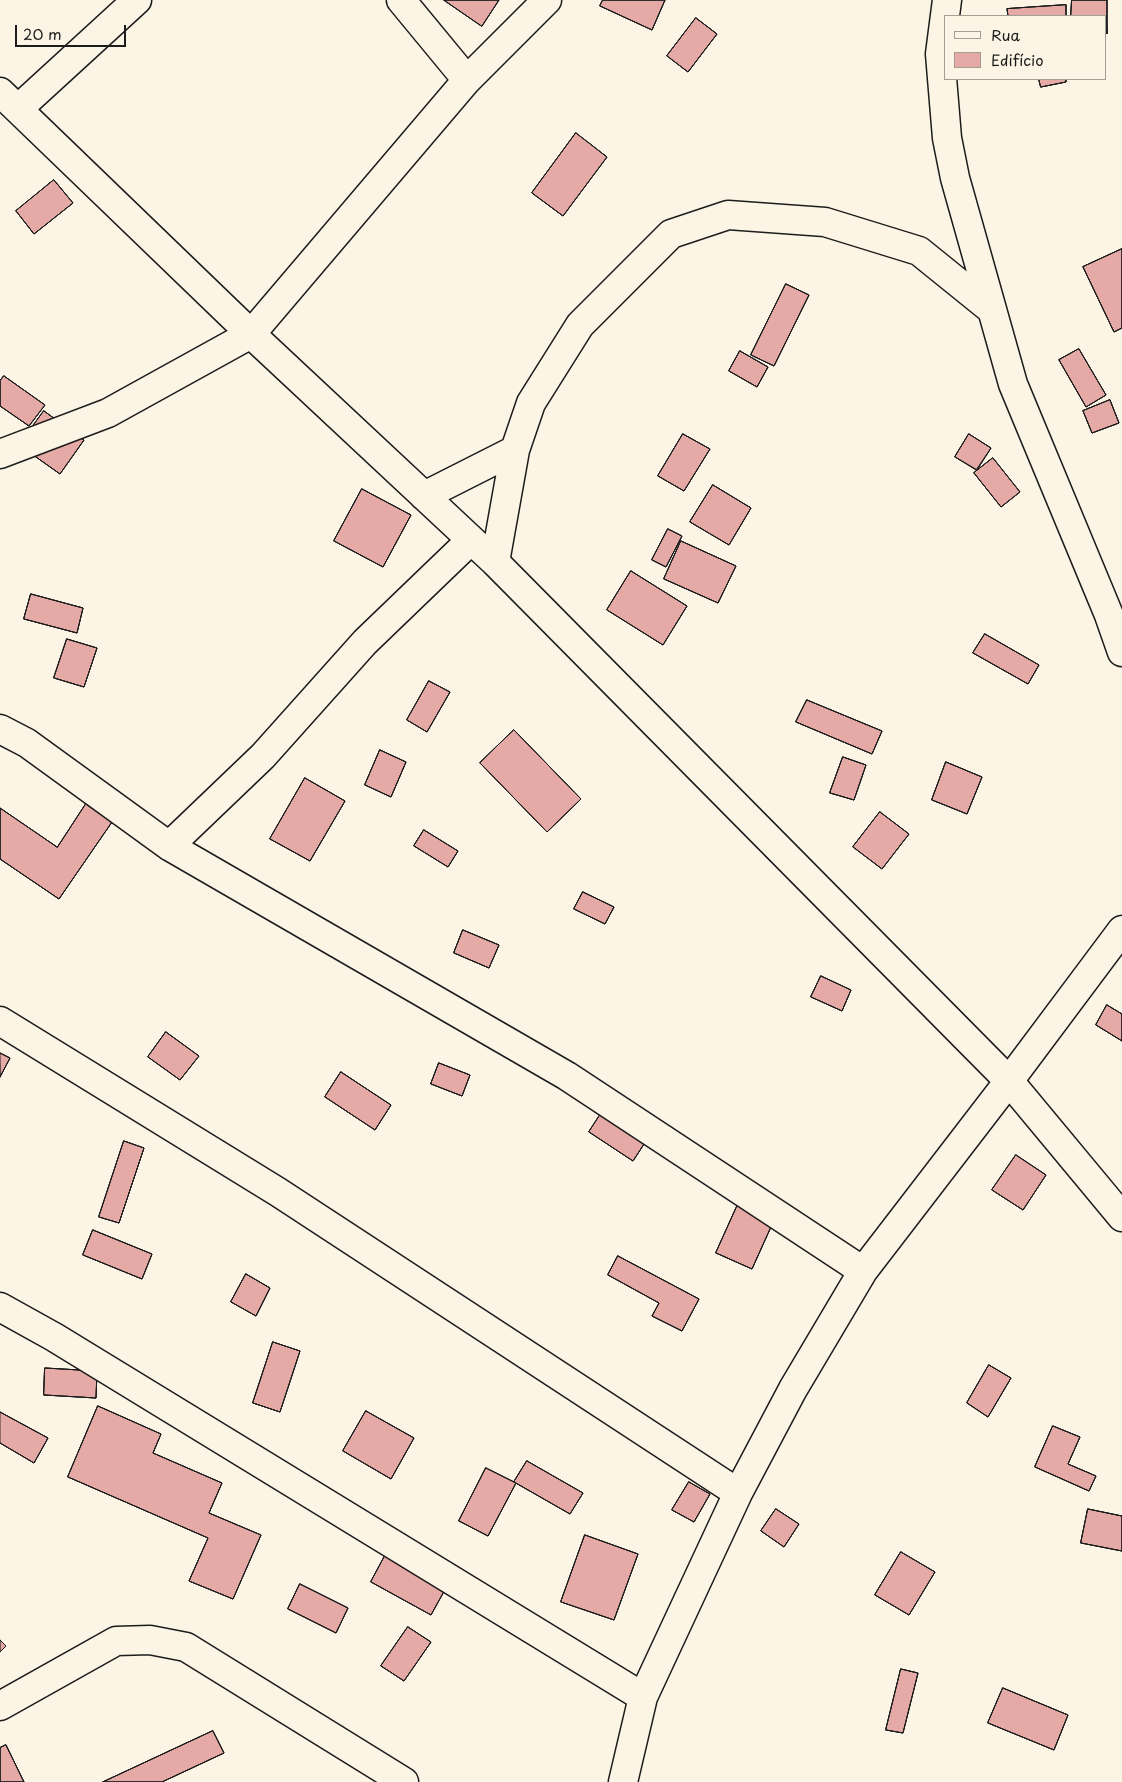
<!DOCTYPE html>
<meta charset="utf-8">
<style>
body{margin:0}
#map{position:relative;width:1122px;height:1782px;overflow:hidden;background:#fcf5e5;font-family:"Playpen Sans",sans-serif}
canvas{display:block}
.legend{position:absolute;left:944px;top:15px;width:162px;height:65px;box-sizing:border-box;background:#fcf5e5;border:1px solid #a29e95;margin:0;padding:6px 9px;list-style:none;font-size:15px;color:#1c1c1c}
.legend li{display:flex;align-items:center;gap:10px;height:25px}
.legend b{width:25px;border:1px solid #a29e95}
.scale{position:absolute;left:15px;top:25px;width:111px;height:22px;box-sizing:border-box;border:2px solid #1c1c1c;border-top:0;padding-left:6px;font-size:15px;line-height:18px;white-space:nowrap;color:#1c1c1c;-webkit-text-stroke:4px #fcf5e5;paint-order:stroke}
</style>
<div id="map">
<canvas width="1122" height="1782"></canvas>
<ul class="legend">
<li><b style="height:6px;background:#fcf5e5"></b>Rua</li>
<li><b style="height:14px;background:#e5aaa6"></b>Edifício</li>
</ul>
<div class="scale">20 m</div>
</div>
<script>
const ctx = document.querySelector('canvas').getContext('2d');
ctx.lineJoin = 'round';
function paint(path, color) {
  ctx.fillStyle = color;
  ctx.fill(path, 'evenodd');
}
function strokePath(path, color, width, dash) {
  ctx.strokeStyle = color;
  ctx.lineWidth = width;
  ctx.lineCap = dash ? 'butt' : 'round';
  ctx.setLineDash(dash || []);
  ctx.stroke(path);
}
const building = new Path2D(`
 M444 0H499L482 26Z
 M444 0H499L482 26Z
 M444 0H499L482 26Z
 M603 0H665L652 30 600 6Z
 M603 0H665L652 30 600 6Z
 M603 0H665L652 30 600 6Z
 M1072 0H1107V34L1106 16H1071Z
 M1072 0H1107V34L1106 16H1071Z
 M1072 0H1107V34L1106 16H1071Z
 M1066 5V16H1008L1007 9Z
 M1066 5V16H1008L1007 9Z
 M1066 5V16H1008L1007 9Z
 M696 18 717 34 688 72 667 56Z
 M696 18 717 34 688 72 667 56Z
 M696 18 717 34 688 72 667 56Z
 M1039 79H1066V82L1041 87Z
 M1039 79H1066V82L1041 87Z
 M1039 79H1066V82L1041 87Z
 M576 133 607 157 563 216 532 193Z
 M576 133 607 157 563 216 532 193Z
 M576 133 607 157 563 216 532 193Z
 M54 180 73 203 34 234 16 211Z
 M54 180 73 203 34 234 16 211Z
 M54 180 73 203 34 234 16 211Z
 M1122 249V328L1114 332 1083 267Z
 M1122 249V328L1114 332 1083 267Z
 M1122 249V328L1114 332 1083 267Z
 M786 284 809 295 774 366 751 355Z
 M786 284 809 295 774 366 751 355Z
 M786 284 809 295 774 366 751 355Z
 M1079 349 1106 395 1086 407 1059 360Z
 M1079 349 1106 395 1086 407 1059 360Z
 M1079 349 1106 395 1086 407 1059 360Z
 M740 351 768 367 757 387 729 371Z
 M740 351 768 367 757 387 729 371Z
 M740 351 768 367 757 387 729 371Z
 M4 376 45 405 29 426 0 406V381Z
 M4 376 45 405 29 426 0 406V381Z
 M4 376 45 405 29 426 0 406V381Z
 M1110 400 1119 423 1092 433 1083 411Z
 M1110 400 1119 423 1092 433 1083 411Z
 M1110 400 1119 423 1092 433 1083 411Z
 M44 411 84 440 60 474 19 445Z
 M44 411 84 440 60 474 19 445Z
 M44 411 84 440 60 474 19 445Z
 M683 434 710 449 684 491 658 476Z
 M683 434 710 449 684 491 658 476Z
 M683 434 710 449 684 491 658 476Z
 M969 434 991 448 976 470 955 457Z
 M969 434 991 448 977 470 955 457Z
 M969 434 991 448 977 470 955 457Z
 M993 458 1020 492 1001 507 974 473Z
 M993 458 1020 492 1001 507 974 473Z
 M993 458 1020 492 1001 507 974 473Z
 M713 485 751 508 729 545 690 522Z
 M713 485 751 508 729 545 690 522Z
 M713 485 751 508 729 545 690 522Z
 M362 489 411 515 383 567 334 541Z
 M362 489 411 515 383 567 334 541Z
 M362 489 411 515 383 567 334 541Z
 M668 529 682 536 666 567 652 560Z
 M668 529 682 536 666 567 652 560Z
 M668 529 682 536 666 567 652 560Z
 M681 541 736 566 718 603 664 579Z
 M681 541 736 566 718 603 664 579Z
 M681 541 736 566 718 603 664 579Z
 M631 571 687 606 663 645 607 610Z
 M631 571 687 606 663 645 607 610Z
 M631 571 687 606 663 645 607 610Z
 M31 594 83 608 77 633 24 619Z
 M31 594 83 608 77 633 24 619Z
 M31 594 83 608 77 633 24 619Z
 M985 634 1039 665 1028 684 973 653Z
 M985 634 1039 665 1028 684 973 653Z
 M985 634 1039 665 1028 684 973 653Z
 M67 639 97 648 84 687 54 678Z
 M67 639 97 648 84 687 54 678Z
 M67 639 97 648 84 687 54 678Z
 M429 681 450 692 427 732 407 720Z
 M429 681 450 692 427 732 407 720Z
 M429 681 450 692 427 732 407 720Z
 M807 700 882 731 872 754 796 722Z
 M807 700 882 731 872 754 796 722Z
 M807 700 882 731 872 754 796 722Z
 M514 730 581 799 547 832 480 763Z
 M514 730 581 799 547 832 480 763Z
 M514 730 581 799 547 832 480 763Z
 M380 750 406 762 391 797 365 785Z
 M380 750 406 762 391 797 365 785Z
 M380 750 406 762 391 797 365 785Z
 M843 757 866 765 854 800 830 793Z
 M843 757 866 765 854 800 830 793Z
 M843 757 866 765 854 800 830 793Z
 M946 762 982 777 967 814 932 800Z
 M946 762 982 777 967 814 932 800Z
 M946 762 982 777 967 814 932 800Z
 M305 778 345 801 310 861 270 839Z
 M305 778 345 801 310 861 270 839Z
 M305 778 345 801 310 861 270 839Z
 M86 804 112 822 59 899 0 859V808L57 847Z
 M86 804 112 822 59 899 0 859V808L57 847Z
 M86 804 112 822 59 899 0 859V808L57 847Z
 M880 812 909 834 882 869 853 847Z
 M880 812 909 834 882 869 853 847Z
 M880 812 909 834 882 869 853 847Z
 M424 830 458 851 448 867 414 846Z
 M424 830 458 851 448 867 414 846Z
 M424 830 458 851 448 867 414 846Z
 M583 892 614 907 605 924 574 909Z
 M583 892 614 907 605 924 574 909Z
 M583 892 614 907 605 924 574 909Z
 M463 930 499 945 489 968 454 953Z
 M463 930 499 945 489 968 454 953Z
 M463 930 499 945 489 968 454 953Z
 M821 976 851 990 842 1011 811 997Z
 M821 976 851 990 842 1011 811 997Z
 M821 976 851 990 842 1011 811 997Z
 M1107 1005 1122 1014V1041L1096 1025Z
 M1107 1005 1122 1014V1041L1096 1025Z
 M1107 1005 1122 1014V1041L1096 1025Z
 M166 1032 199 1056 180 1080 148 1057Z
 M166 1032 199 1056 180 1080 148 1057Z
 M166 1032 199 1056 180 1080 148 1057Z
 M0 1053 10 1058 0 1077Z
 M0 1053 10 1058 0 1077Z
 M0 1053 10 1058 0 1077Z
 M439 1063 470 1075 462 1096 431 1084Z
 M439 1063 470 1075 462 1096 431 1084Z
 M439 1063 470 1075 462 1096 431 1084Z
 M341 1072 391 1105 375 1130 325 1097Z
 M341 1072 391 1105 375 1130 325 1097Z
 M341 1072 391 1105 375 1130 325 1097Z
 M602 1112 646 1141 633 1161 589 1132Z
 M602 1112 646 1141 633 1161 589 1132Z
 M602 1112 646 1141 633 1161 589 1132Z
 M124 1141 144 1148 119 1223 99 1217Z
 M124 1141 144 1148 119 1223 99 1217Z
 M124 1141 144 1148 119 1223 99 1217Z
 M1016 1155 1046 1175 1023 1210 992 1190Z
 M1016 1155 1046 1175 1023 1210 992 1190Z
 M1016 1155 1046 1175 1023 1210 992 1190Z
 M739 1202 775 1218 752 1269 716 1253Z
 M739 1202 775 1218 752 1269 716 1253Z
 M739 1202 775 1218 752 1269 716 1253Z
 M93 1230 152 1254 142 1279 83 1255Z
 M93 1230 152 1254 142 1279 83 1255Z
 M93 1230 152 1254 142 1279 83 1255Z
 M618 1256 699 1299 682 1331 652 1316 659 1303 608 1275Z
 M618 1256 699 1299 682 1331 652 1316 659 1303 608 1275Z
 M618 1256 699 1299 682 1331 652 1316 659 1303 608 1275Z
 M246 1274 270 1288 256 1316 231 1302Z
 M246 1274 270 1288 256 1316 231 1302Z
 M246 1274 270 1288 256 1316 231 1302Z
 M273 1342 300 1351 280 1412 253 1403Z
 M273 1342 300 1351 280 1412 253 1403Z
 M273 1342 300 1351 280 1412 253 1403Z
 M989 1365 1011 1378 988 1417 967 1403Z
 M989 1365 1011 1378 988 1417 967 1403Z
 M989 1365 1011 1378 988 1417 967 1403Z
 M45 1368 97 1371 96 1398 44 1395Z
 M45 1368 97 1371 96 1398 44 1395Z
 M45 1368 97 1371 96 1398 44 1395Z
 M98 1406 161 1434 153 1453 222 1483 209 1513 261 1535 233 1599 189 1581 208 1538 68 1477Z
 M98 1406 161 1434 153 1453 222 1483 209 1513 261 1535 233 1599 189 1581 208 1538 68 1477Z
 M98 1406 161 1434 153 1453 222 1483 209 1513 261 1535 233 1599 189 1581 208 1538 68 1477Z
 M366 1411 414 1438 391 1479 343 1451Z
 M366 1411 414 1438 391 1479 343 1451Z
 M366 1411 414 1438 391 1479 343 1451Z
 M0 1412 48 1438 34 1463 0 1443Z
 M0 1412 48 1438 34 1463 0 1443Z
 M0 1412 48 1438 34 1463 0 1443Z
 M1053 1426 1080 1437 1068 1464 1096 1476 1089 1491 1035 1467Z
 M1053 1426 1080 1437 1068 1464 1096 1476 1089 1491 1035 1467Z
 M1053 1426 1080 1437 1068 1464 1096 1476 1089 1491 1035 1467Z
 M527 1461 583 1493 570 1514 514 1482Z
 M527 1461 583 1493 570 1514 514 1482Z
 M527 1461 583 1493 570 1514 514 1482Z
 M486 1468 516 1483 488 1536 459 1521Z
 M486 1468 516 1483 488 1536 459 1521Z
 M486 1468 516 1483 488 1536 459 1521Z
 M689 1482 710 1494 694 1522 672 1510Z
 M689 1482 710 1494 694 1522 672 1510Z
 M689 1482 710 1494 694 1522 672 1510Z
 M776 1509 799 1524 784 1547 761 1531Z
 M776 1509 799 1524 784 1547 761 1531Z
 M776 1509 799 1524 784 1547 761 1531Z
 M1088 1509 1122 1516V1551L1081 1543Z
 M1088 1509 1122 1516V1551L1081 1543Z
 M1088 1509 1122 1516V1551L1081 1543Z
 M585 1535 638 1554 614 1620 561 1602Z
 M585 1535 638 1554 614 1620 561 1602Z
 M585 1535 638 1554 614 1620 561 1602Z
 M387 1552 447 1586 431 1615 371 1582Z
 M387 1552 447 1586 431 1615 371 1582Z
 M387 1552 447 1586 431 1615 371 1582Z
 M901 1552 935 1572 909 1615 875 1595Z
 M901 1552 935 1572 909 1615 875 1595Z
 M901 1552 935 1572 909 1615 875 1595Z
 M300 1584 348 1608 336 1633 288 1609Z
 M300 1584 348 1608 336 1633 288 1609Z
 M300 1584 348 1608 336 1633 288 1609Z
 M408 1627 431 1642 404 1681 381 1666Z
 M408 1627 431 1642 404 1681 381 1666Z
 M408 1627 431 1642 404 1681 381 1666Z
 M0 1640 6 1646 0 1652Z
 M0 1640 6 1646 0 1652Z
 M0 1640 6 1646 0 1652Z
 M901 1669 918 1673 903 1733 886 1730Z
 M901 1669 918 1673 903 1733 886 1730Z
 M901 1669 918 1673 903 1733 886 1730Z
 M1003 1688 1068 1715 1054 1750 988 1723Z
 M1003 1688 1068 1715 1054 1750 988 1723Z
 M1003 1688 1068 1715 1054 1750 988 1723Z
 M213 1731 224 1753 162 1782H103Z
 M213 1731 224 1753 162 1782H103Z
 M213 1731 224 1753 162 1782H103Z
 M6 1745 24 1782H0V1748Z
 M6 1745 24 1782H0V1748Z
 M6 1745 24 1782H0V1748Z`);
paint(building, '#e5aaa6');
strokePath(building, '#1c1c1c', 1);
const minor = new Path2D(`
 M401 0 467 80
 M947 0 940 54 947 138 955 178 1013 384 1109 615 1122 652
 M0 92 251 334 495 562 1009 1081 1122 1217
 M18 109 137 0
 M0 454 108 413 251 334 467 80 547 0
 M424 496 515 450
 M495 562 515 450 531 403 580 325 671 234 728 215 825 222 919 251 992 310
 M0 729 27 743 169 846 567 1076 863 1271
 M169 846 263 756 365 642 471 540
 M0 1021 278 1192 738 1493
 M0 1307 54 1337 643 1697
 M0 1706 116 1641 150 1640 186 1647 404 1782
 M623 1782 643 1697 738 1493 793 1389 863 1271 1009 1081 1122 930`);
strokePath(minor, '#1c1c1c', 31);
strokePath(minor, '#fcf5e5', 28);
</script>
